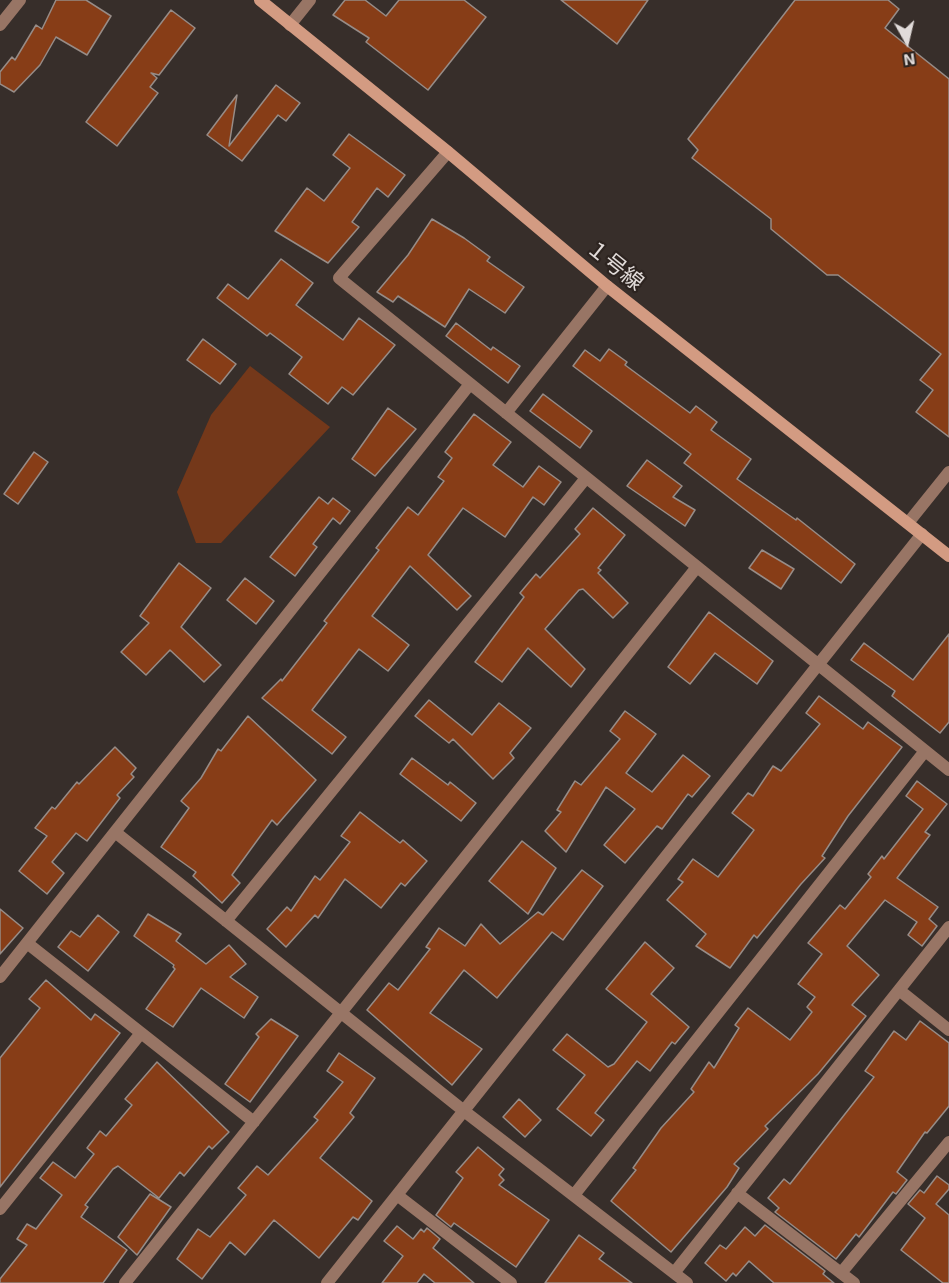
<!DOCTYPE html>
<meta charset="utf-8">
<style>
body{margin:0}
#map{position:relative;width:949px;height:1283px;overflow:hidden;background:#372e2a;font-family:"Exo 2",sans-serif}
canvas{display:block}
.north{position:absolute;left:877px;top:12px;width:60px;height:60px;-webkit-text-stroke:4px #2d2420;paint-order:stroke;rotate:172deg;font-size:16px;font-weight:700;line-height:24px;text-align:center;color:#e1dbd9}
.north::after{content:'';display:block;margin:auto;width:21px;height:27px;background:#e1dbd9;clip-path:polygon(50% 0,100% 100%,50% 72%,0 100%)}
</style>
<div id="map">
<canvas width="949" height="1283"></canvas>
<div class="north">N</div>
</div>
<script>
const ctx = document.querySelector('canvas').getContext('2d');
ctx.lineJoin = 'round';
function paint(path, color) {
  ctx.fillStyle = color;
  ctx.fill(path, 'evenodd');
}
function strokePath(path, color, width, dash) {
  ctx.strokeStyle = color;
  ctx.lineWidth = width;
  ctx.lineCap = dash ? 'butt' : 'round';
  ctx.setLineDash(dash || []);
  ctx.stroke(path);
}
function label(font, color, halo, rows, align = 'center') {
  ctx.font = font + ' "Exo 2","Noto Sans JP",sans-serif';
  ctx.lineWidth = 4.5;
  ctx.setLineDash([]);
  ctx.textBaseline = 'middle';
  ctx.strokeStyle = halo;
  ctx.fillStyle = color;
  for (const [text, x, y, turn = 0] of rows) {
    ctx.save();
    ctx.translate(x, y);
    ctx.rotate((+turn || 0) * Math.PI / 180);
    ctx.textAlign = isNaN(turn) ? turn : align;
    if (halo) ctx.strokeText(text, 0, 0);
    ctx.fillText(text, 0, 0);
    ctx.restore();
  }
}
paint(new Path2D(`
 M250 366 330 427 221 543H196L177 492 211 415Z`), '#74381a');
const building = new Path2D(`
 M56 0H86L111 16 87 55 56 37 40 65 14 92 0 84V72L12 57 15 60 36 25 42 29Z
 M345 0H365L386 16 399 0H464L486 17 428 90 366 42 369 38 333 15Z
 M561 0H648L617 44Z
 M795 0H888L899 9 885 28 949 79V437L916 412 933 390 920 380 941 354 838 275H827L771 229V219L692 158 698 150 688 139Z
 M171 10 195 28 159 75 151 73 157 78 150 87 158 93 117 146 86 122Z
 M276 85 300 103 286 121 278 115 242 161 207 135 237 95 229 146Z
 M349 134 405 175 388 197 377 188 352 222 359 227 328 263 275 231 307 188 324 201 350 168 333 155Z
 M432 219 464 238 490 257 487 261 524 287 505 313 469 289 445 327 398 296 393 302 377 292 408 255Z
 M281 259 313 283 296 305 343 340 359 318 395 345 353 395 342 387 328 404 289 374 302 357 270 333 267 336 217 298 228 284 248 299Z
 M456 323 491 350 493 347 520 366 508 383 446 336Z
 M203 339 236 364 220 384 187 360Z
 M609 349 627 362 625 365 690 413 696 406 717 422 711 430 751 459 737 479 796 520 797 518 855 564 841 583 684 463 691 454 573 366 585 350 600 361Z
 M543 394 592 431 580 448 530 411Z
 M388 408 416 429 375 476 352 459Z
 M474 414 511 442 493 465 523 487 539 466 561 482 544 505 533 497 505 537 463 508 428 555 471 596 457 610 410 566 372 616 409 645 388 671 359 649 312 710 346 737 332 754 262 698 281 679 282 681 327 623 324 621 379 550 376 548 408 507 418 515 444 481 438 477 452 458 445 452Z
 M34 452 48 462 18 504 4 494Z
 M647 460 682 486 673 497 695 510 685 526 627 486Z
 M319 497 328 504 333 498 350 511 340 524 333 518 313 544 317 547 295 576 270 557Z
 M593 508 625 535 598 568 601 570 598 573 628 603 613 618 583 589 579 590 545 629 585 669 571 687 528 648 502 682 475 662 524 597 520 593 536 574 540 578 580 534 575 529Z
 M762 550 794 569 781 589 749 568Z
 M179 563 211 588 181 627 221 665 204 682 170 650 146 675 121 652 149 623 140 616Z
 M245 578 274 601 256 624 227 600Z
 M709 612 773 661 757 684 715 653 690 684 668 667Z
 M949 634V722L940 733 892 696 895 691 851 660 864 643 913 680Z
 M819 696 863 729 868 722 902 747 848 816 822 856 825 858 801 884 757 938 754 935 730 968 696 946 706 934 667 900 683 882 678 879 693 859 718 877 754 830 732 813 748 793 753 796 773 766 781 771 820 724 806 713Z
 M429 700 472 735 499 703 531 728 510 753 514 758 493 779 453 739 449 743 415 716Z
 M625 711 656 734 626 773 652 792 683 755 710 776 692 797 688 794 662 829 657 826 625 863 604 845 635 809 606 787 566 852 545 831 561 812 557 810 575 781 581 785 620 739 610 731Z
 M248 716 316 780 277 825 272 820 232 875 240 883 222 903 193 876 196 872 161 847 189 808 181 801 201 778 218 749 221 751Z
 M115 747 136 768 131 774 134 777 117 795 120 798 87 841 76 833 52 862 64 873 47 894 19 871 47 836 35 828 52 807 55 809 77 782 79 784Z
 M412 758 448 785 450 782 476 803 461 821 400 774Z
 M917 781 947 804 925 832 930 835 897 878 938 907 929 919 937 926 922 946 908 935 917 922 885 900 847 946 879 975 852 1005 866 1016 818 1074 765 1126 768 1129 734 1164 739 1168 727 1187 671 1252 611 1201 636 1170 633 1168 661 1128 694 1092 691 1089 709 1062 714 1068 739 1028 735 1025 748 1008 790 1040 812 1012 807 1007 815 997 798 984 822 954 808 943 840 905 845 909 871 877 868 874 882 856 884 859 923 809 906 796Z
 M360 812 400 843 403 840 427 861 405 886 401 883 381 908 345 879 318 918 315 915 286 947 267 929 287 907 291 911 315 876 320 880 350 842 341 836Z
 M522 841 556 868 528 914 489 881Z
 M582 870 603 886 563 940 552 932 497 998 464 970 430 1013 482 1049 452 1085 367 1010 389 983 398 990 430 949 426 947 439 928 465 946 481 924 500 944 538 912 543 915Z
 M0 909 23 928 0 954Z
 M148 914 181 934 176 941 206 964 229 945 246 964 230 977 258 997 244 1018 201 988 173 1027 146 1009 175 969 173 967 174 965 134 936Z
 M98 915 119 932 88 971 58 947 71 931 80 937Z
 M645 942 674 968 651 994 689 1027 675 1044 672 1042 650 1071 637 1061 595 1113 604 1120 591 1136 557 1109 585 1075 553 1050 567 1034 608 1067 614 1064 647 1022 606 989Z
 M46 980 91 1020 95 1014 120 1033 0 1187V1058L40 1008 29 999Z
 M271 1019 298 1036 250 1102 225 1084 259 1037 256 1034Z
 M920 1021 949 1043V1106L927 1133 925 1132 897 1172 907 1180 896 1194 893 1192 859 1237 856 1234 836 1259 775 1212 779 1208 768 1198 784 1179 790 1184 874 1077 865 1071 894 1031 906 1040Z
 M339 1053 375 1078 350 1113 354 1117 320 1158 372 1201 358 1220 353 1217 319 1258 274 1220 245 1255 230 1242 202 1279 177 1259 198 1229 210 1237 246 1195 238 1188 257 1166 268 1175 318 1120 314 1117 343 1082 327 1071Z
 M157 1062 229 1132 212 1149 209 1146 184 1176 180 1172 159 1198 118 1166 113 1169 85 1205 88 1207 81 1217 127 1250 103 1283H0V1279L27 1245 17 1239 27 1224 36 1229 62 1195 40 1178 53 1162 75 1178 94 1154 87 1148 100 1131 106 1136 132 1105 125 1099Z
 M519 1099 541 1120 525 1137 503 1117Z
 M478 1147 504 1169 499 1175 504 1180 499 1185 549 1220 516 1267 454 1223 451 1227 436 1215 463 1178 456 1172Z
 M937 1176 949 1185V1189L936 1204 949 1215V1283H943L901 1250 925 1218 908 1204 920 1190 924 1193Z
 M150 1194 171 1207 137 1255 118 1237Z
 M765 1225 825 1271 823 1274 834 1283H774L749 1261 736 1276 733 1273 726 1281 705 1263 720 1245 726 1249 745 1227 755 1236Z
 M397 1226 413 1239 421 1229 424 1232 427 1228 440 1239 433 1248 474 1283H435L424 1274 417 1283H382L403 1256 384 1241Z
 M579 1235 604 1253 599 1259 632 1283H545Z`);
paint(building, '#873d17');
strokePath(building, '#978c87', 1.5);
strokePath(new Path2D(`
 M0 25 20 0
 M290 25 310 0
 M448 152 339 278 949 770
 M506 413 607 286
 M908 523 949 472
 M115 832 464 1111 687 1283
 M226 921 586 478
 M27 943 254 1122
 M0 977 470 384
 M899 990 949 1030
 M737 1193 854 1283
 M397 1195 511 1283
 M574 1195 925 751
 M0 1209 141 1033
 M674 1273 949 927
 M841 1273 949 1142
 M125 1283 697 567
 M327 1283 922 534`), '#987565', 12);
strokePath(new Path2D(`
 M260 0 448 152 607 286 949 556`), '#d39b82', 12);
label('22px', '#e1dbd9', '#2d2420', [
 ["１号線",615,265,39]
]);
</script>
